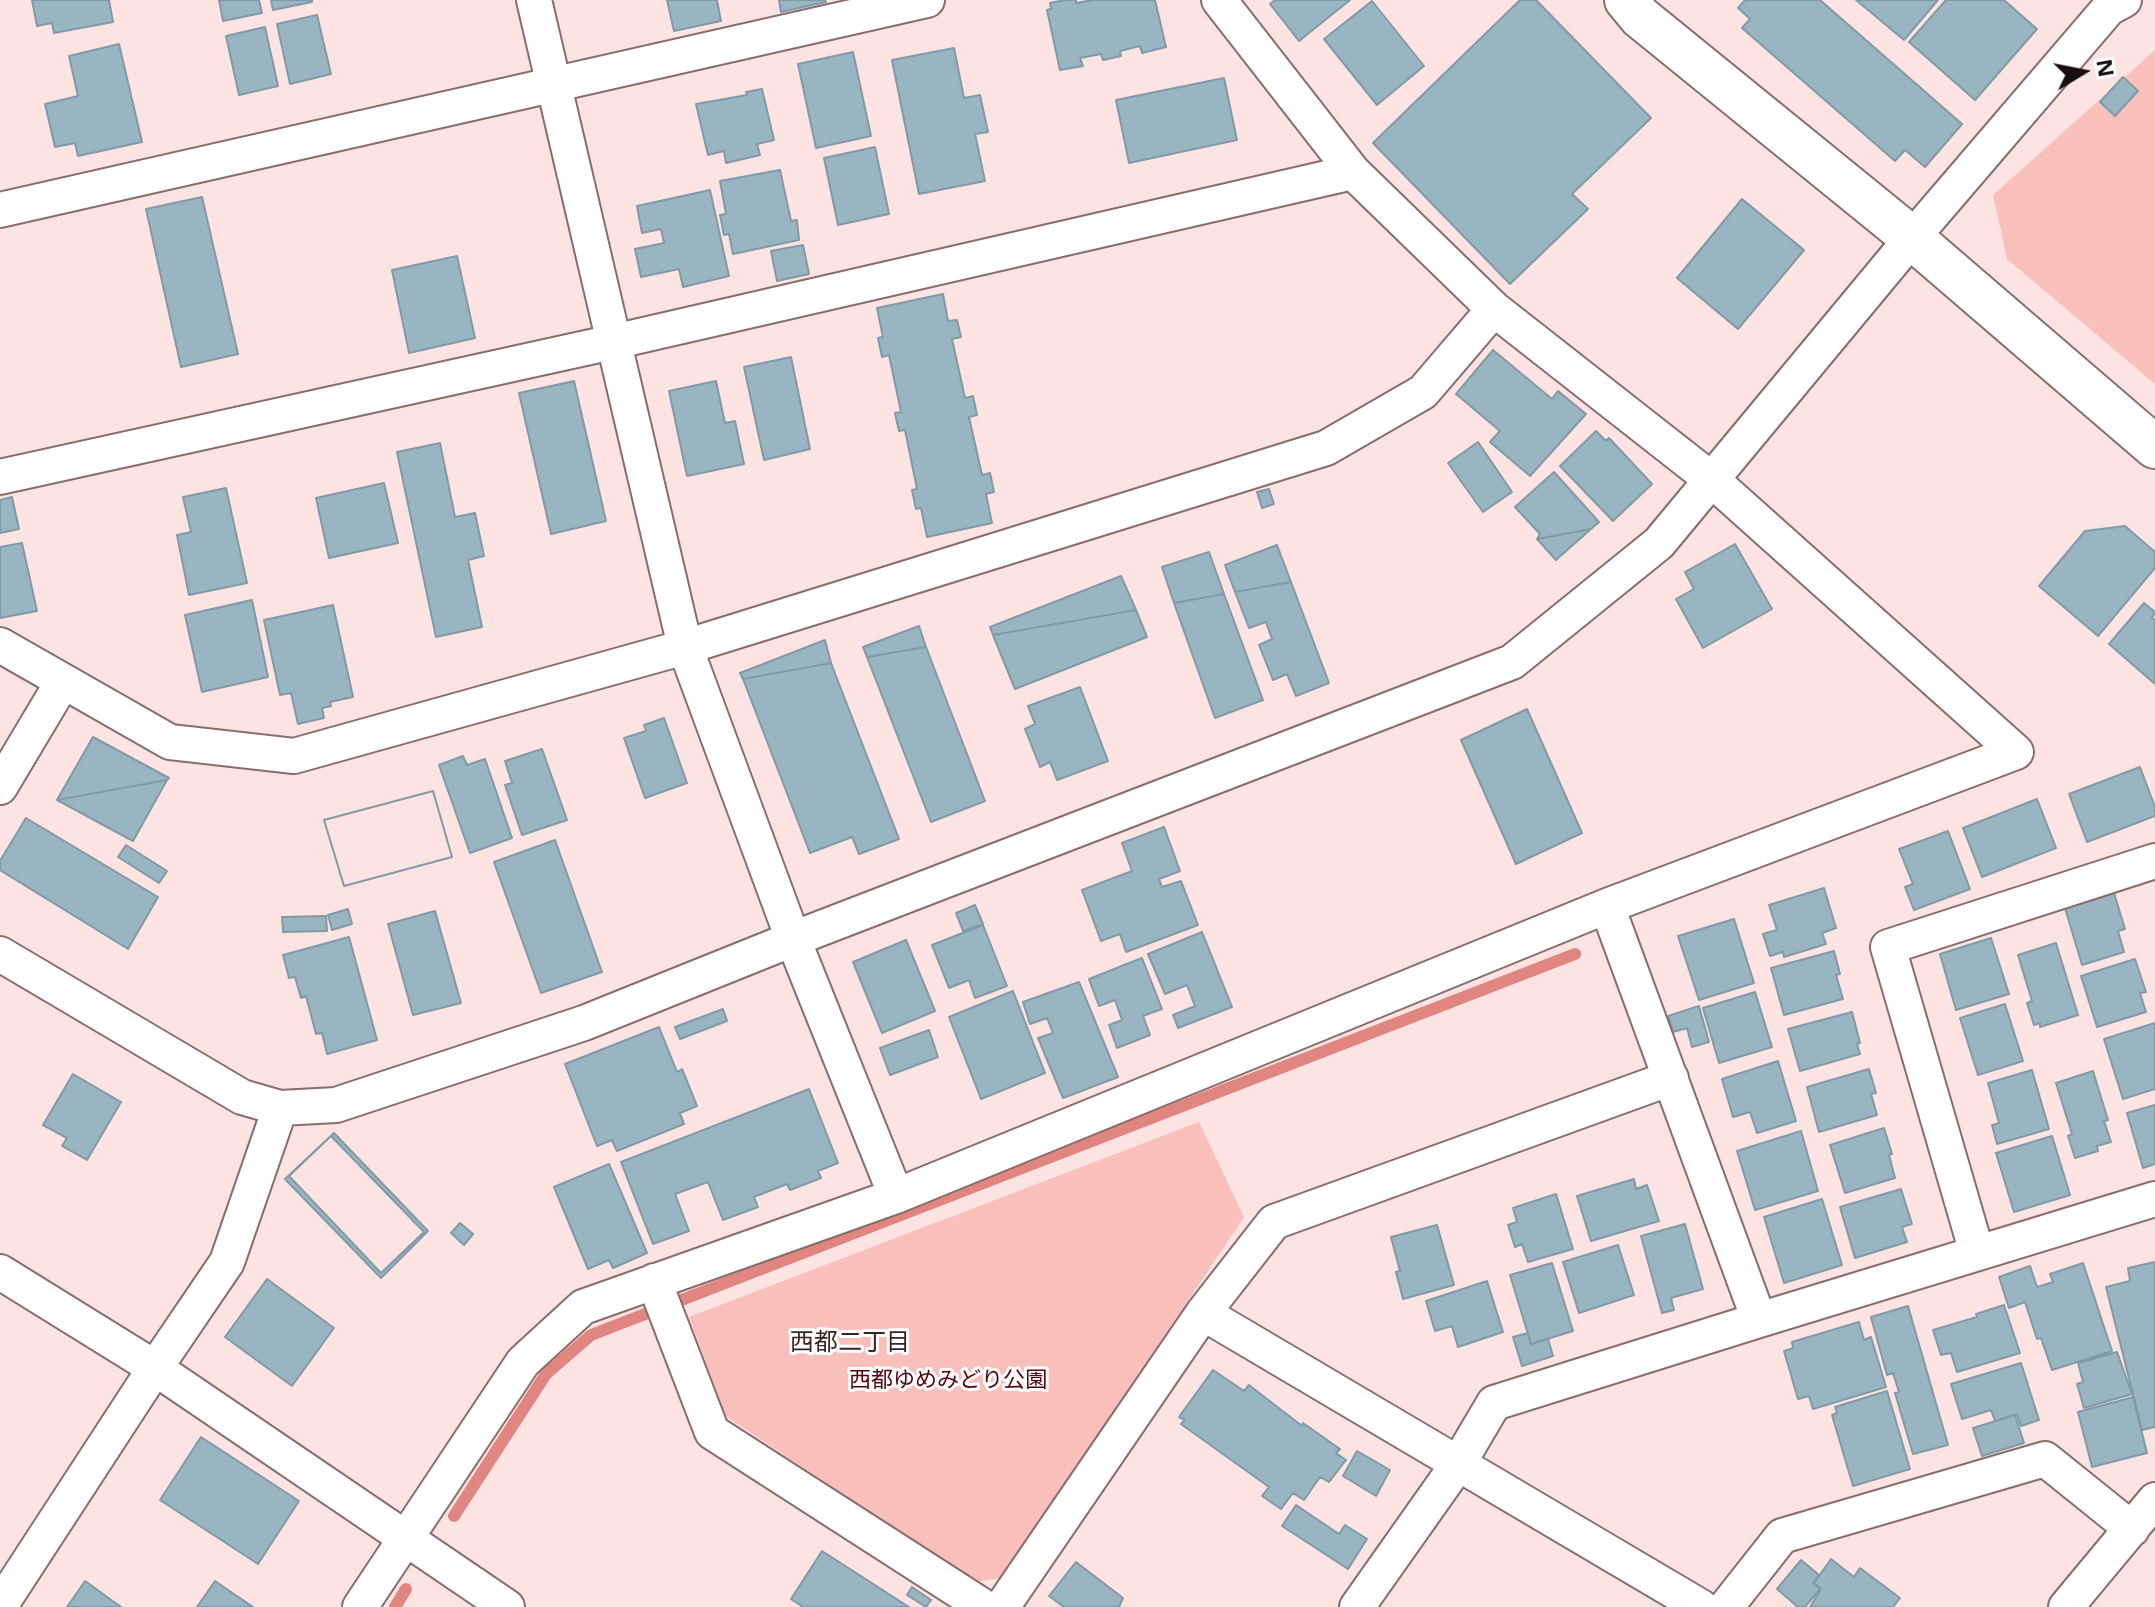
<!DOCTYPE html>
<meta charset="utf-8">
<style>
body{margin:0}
#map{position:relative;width:2155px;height:1607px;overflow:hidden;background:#fde4e2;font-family:"Open Sans",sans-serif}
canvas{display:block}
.north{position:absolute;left:2043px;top:32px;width:80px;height:80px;-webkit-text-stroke:6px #fff;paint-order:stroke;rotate:80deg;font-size:22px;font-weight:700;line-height:32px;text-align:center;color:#180e0e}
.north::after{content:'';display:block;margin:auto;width:28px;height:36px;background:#180e0e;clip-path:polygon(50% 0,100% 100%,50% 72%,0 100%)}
</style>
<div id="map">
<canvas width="2155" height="1607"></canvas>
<div class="north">N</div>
</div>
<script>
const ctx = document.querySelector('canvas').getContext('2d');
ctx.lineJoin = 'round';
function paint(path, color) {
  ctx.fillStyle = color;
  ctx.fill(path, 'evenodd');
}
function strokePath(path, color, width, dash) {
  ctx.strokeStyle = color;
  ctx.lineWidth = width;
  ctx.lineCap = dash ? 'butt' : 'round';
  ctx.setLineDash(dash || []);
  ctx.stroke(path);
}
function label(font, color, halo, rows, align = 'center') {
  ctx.font = font + ' "Open Sans","Noto Sans JP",sans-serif';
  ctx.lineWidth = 6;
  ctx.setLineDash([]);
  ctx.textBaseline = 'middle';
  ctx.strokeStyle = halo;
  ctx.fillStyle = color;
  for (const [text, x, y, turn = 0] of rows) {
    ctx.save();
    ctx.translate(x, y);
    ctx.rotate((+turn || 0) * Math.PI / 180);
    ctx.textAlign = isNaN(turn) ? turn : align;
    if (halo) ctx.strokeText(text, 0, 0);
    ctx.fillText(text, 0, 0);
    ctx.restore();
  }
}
paint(new Path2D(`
 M2155 50V384L2007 259 1993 195Z
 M1199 1122 1244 1217 1002 1578 973 1582 726 1416 689 1317Z`), '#f9bfbb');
strokePath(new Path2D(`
 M454 1516 546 1374 591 1335 1575 954
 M395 1607 406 1589`), '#e08580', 12);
const building = new Path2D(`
 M32 0H109L113 22 54 33 52 23 37 26Z
 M219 0H259L262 13 223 21Z
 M271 0H312V2L273 10Z
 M667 0H717L721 21 674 31Z
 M779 0H825L826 2 781 12Z
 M1065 0H1076V3L1093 0H1155L1166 47 1142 53 1140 46 1120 51 1121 56 1103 60 1101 54 1080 58 1083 66 1060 70 1047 10 1051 9 1050 3Z
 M1275 0H1350L1299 41 1270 4Z
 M1520 0H1536L1651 118 1572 194 1588 209 1510 284 1373 143Z
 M1745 0H1820L1962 124 1925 167 1905 150 1895 161 1742 28 1750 19 1738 8Z
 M1856 0H1938L1904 40Z
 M1946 0H2004L2037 29 1975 100 1909 42Z
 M1372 1 1424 66 1377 105 1324 39Z
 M317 15 331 74 290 84 277 24Z
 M265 27 278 86 239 95 226 36Z
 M119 44 142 142 78 156 75 143 55 147 45 104 78 96 69 56Z
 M954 48 964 98 980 95 988 132 975 134 985 181 919 194 892 60Z
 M853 52 871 136 816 148 798 64Z
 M2123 77 2138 91 2115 116 2100 102Z
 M1224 78 1237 140 1129 163 1116 100Z
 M762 89 774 140 757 144 760 155 726 163 724 151 708 155 696 104 747 95 746 92Z
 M875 147 889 214 838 225 824 158Z
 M780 170 791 221 797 220 799 240 733 254 729 234 724 235 720 215 726 214 720 181Z
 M710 190 729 276 683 287 679 269 641 277 635 249 664 243 661 229 642 233 637 206Z
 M202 197 238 354 181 367 146 209Z
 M1742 199 1804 250 1738 329 1677 278Z
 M803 245 809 274 777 281 771 251Z
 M457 256 475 338 409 353 392 270Z
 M943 294 948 321 957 320 961 337 952 339 965 398 973 396 977 415 969 417 982 475 990 473 994 492 986 494 992 523 927 537 921 508 916 509 912 490 917 489 905 430 899 431 895 413 901 412 889 355 882 357 878 338 883 337 877 308Z
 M1493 350 1552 399 1558 391 1586 414 1530 476 1490 442 1500 431 1456 394Z
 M791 357 810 449 764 460 744 367Z
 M574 381 606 521 551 534 519 393Z
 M716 381 725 423 735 421 744 464 687 476 669 391Z
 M1596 431 1606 441 1609 438 1652 484 1613 521 1560 466Z
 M1478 442 1512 492 1483 512 1448 463Z
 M440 443 455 517 475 513 484 556 468 560 482 627 436 637 397 452Z
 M1554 472 1599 522 1591 529 1537 539 1540 534 1515 507Z
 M384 483 398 543 329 558 316 498Z
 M226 488 247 583 189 595 177 535 191 532 183 497Z
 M1269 489 1274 504 1262 508 1257 492Z
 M12 497 19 529 0 533V500Z
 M2125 526 2155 552V568L2098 636 2039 586 2085 531Z
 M1591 529 1556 560 1537 539Z
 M22 543 37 611 0 618V547Z
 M1735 544 1772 609 1703 648 1676 599 1694 589 1685 572Z
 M1277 545 1291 582 1235 592 1225 565Z
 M1209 552 1224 594 1174 603 1162 567Z
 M1121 576 1136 610 993 635 990 627Z
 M1291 582 1329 683 1296 696 1287 674 1273 680 1259 645 1272 639 1266 622 1249 628 1235 592Z
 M1224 594 1263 700 1215 718 1174 603Z
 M252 600 268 677 202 692 185 615Z
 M2144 603 2155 612 2152 618 2155 620V684L2109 644Z
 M333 605 353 697 330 702 331 706 322 708 324 718 298 724 291 693 280 695 264 620Z
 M1136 610 1147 637 1015 689 993 635Z
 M919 626 926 647 867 657 863 647Z
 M825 640 831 663 743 679 740 673Z
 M926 647 985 801 931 822 867 657Z
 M831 663 899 839 859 854 852 837 810 853 743 679Z
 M1080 687 1108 761 1057 780 1050 762 1040 767 1025 729 1035 724 1028 706Z
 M1527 709 1582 833 1516 864 1461 740Z
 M664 718 687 783 645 798 624 738 646 731 644 725Z
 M93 737 169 778 167 780 57 800Z
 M542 749 567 820 522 835 505 785 512 783 505 761Z
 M463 756 467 765 485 759 512 838 470 853 439 765Z
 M2140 767 2155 807V816L2087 842 2069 794Z
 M167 780 133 841 57 800Z
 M433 791 452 857 344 886 324 820Z
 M433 791 452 857 344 886 324 820Z
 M2037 799 2056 848 1982 877 1963 828Z
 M26 818 158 897 128 949 0 870V861Z
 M1164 827 1180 871 1159 879 1162 887 1181 881 1198 925 1126 952 1120 934 1101 941 1082 890 1132 871 1122 843Z
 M1948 831 1970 889 1914 910 1905 887 1913 884 1899 849Z
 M555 840 602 972 541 993 494 862Z
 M126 845 167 871 159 883 118 857Z
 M1824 888 1836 928 1822 933 1826 944 1784 957 1783 952 1770 956 1763 934 1777 930 1769 905Z
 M2114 893 2125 929 2118 931 2124 952 2082 965 2065 908Z
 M975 905 983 924 963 931 956 913Z
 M348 909 352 924 332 930 328 915Z
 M435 911 461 1003 413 1015 388 924Z
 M326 916 327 931 283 932 282 917Z
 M1734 919 1754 983 1699 1000 1678 936Z
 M983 925 1007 986 975 998 969 980 949 988 932 945Z
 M1202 932 1232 1007 1178 1028 1173 1015 1195 1006 1187 985 1165 994 1148 954Z
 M349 937 377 1040 327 1054 322 1033 316 1034 306 996 301 998 295 977 289 978 283 955Z
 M1991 938 2009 994 1956 1010 1940 954Z
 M906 940 935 1011 882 1033 853 962Z
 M2056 943 2078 1015 2040 1027V1023L2034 1025 2027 1003 2032 1001 2018 955Z
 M1834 951 1840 974 1836 975 1843 999 1784 1015 1771 968Z
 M1142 958 1162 1009 1143 1016 1150 1035 1117 1048 1109 1025 1122 1020 1115 1000 1099 1006 1089 979Z
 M2135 959 2146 992 2140 993 2146 1012 2097 1027 2081 976Z
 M1079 982 1118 1077 1063 1098 1038 1038 1053 1033 1047 1018 1030 1024 1023 1002Z
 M1013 991 1045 1073 981 1099 949 1017Z
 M1755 992 1772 1047 1719 1063 1703 1008Z
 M2005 1004 2023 1061 1978 1075 1960 1018Z
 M1699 1006 1709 1042 1692 1047 1687 1028 1673 1032 1668 1016Z
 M723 1009 727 1021 680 1039 675 1027Z
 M1852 1012 1860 1043 1857 1044 1860 1054 1800 1071 1788 1029Z
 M2155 1023V1089L2123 1099 2104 1039Z
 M659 1027 677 1072 682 1069 697 1106 680 1113 684 1124 617 1151 612 1140 597 1146 565 1064Z
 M929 1030 938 1057 890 1075 880 1048Z
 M1778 1061 1796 1121 1757 1133 1750 1112 1733 1117 1722 1079Z
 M1869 1069 1876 1093 1871 1094 1877 1115 1819 1132 1807 1087Z
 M2032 1070 2049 1129 1997 1144 1992 1125 1999 1123 1988 1083Z
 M2093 1071 2108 1120 2104 1121 2111 1142 2097 1146 2098 1151 2075 1158 2068 1136 2072 1134 2056 1083Z
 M73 1074 121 1102 87 1160 62 1146 67 1138 43 1125Z
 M809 1089 838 1163 818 1171 821 1178 790 1190 787 1184 754 1197 758 1207 723 1220 708 1182 675 1194 689 1231 653 1244 621 1162Z
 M2155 1105V1164L2143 1168 2127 1113Z
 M1884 1128 1892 1154 1889 1155 1895 1178 1845 1193 1830 1145Z
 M1801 1131 1818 1191 1755 1210 1737 1151Z
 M334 1133 428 1231 381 1278 285 1179Z
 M331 1136 424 1232 381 1273 289 1176Z
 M2052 1136 2070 1195 2014 1212 1996 1153Z
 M609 1164 647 1253 613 1268 609 1260 588 1269 554 1187Z
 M1634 1179 1636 1189 1647 1185 1659 1221 1591 1241 1577 1196Z
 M1901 1189 1912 1224 1902 1227 1907 1242 1855 1258 1840 1207Z
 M1556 1194 1573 1249 1528 1262 1522 1244 1515 1247 1508 1225 1517 1222 1513 1208Z
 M1822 1199 1842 1265 1784 1283 1764 1217Z
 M460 1223 473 1234 464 1245 451 1233Z
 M1685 1224 1703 1289 1671 1298 1674 1310 1662 1313 1641 1236Z
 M1437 1225 1454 1285 1403 1299 1396 1272 1400 1271 1391 1237Z
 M1618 1245 1634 1295 1579 1313 1563 1262Z
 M2155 1262V1427L2142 1430 2106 1287 2130 1281 2128 1268Z
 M1552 1263 1573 1331 1531 1344 1510 1275Z
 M2083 1263 2112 1351 2052 1370 2041 1338 2037 1339 2025 1302 2009 1308 1999 1277 2030 1266 2037 1287 2053 1282 2050 1274Z
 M267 1279 334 1328 292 1386 225 1337Z
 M1487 1281 1503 1332 1458 1347 1452 1326 1435 1331 1426 1301Z
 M2004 1305 2020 1353 1957 1372 1951 1353 1941 1355 1933 1330 1977 1317 1976 1314Z
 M1908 1306 1948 1445 1913 1454 1895 1393 1899 1392 1893 1373 1887 1375 1871 1317Z
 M1859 1322 1864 1340 1871 1337 1886 1387 1813 1409 1809 1396 1798 1399 1784 1351 1793 1348 1792 1342Z
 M1528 1333 1531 1344 1548 1339 1553 1356 1522 1366 1513 1337Z
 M2117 1352 2132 1394 2084 1408 2077 1384 2083 1382 2078 1363Z
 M2021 1363 2039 1420 2021 1426 2017 1414 1995 1421 1991 1410 1962 1419 1951 1384Z
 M1213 1370 1244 1391 1249 1385 1302 1426 1303 1423 1340 1449 1336 1453 1346 1460 1329 1482 1320 1477 1304 1500 1293 1493 1281 1509 1262 1496 1269 1487 1181 1424 1185 1420 1179 1417Z
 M1887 1391 1910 1469 1853 1486 1832 1415 1837 1413 1835 1407Z
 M2133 1397 2147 1453 2092 1467 2078 1412Z
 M2015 1415 2024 1443 1982 1456 1973 1428Z
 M201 1437 299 1501 258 1564 160 1500Z
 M1357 1451 1390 1470 1376 1496 1343 1476Z
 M1296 1505 1339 1534 1345 1525 1367 1539 1348 1569 1282 1526Z
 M822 1551 909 1607H803L791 1599Z
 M1831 1559 1854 1577 1860 1568 1900 1598 1893 1607H1810L1821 1589 1814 1583Z
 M1801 1560 1819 1575 1813 1583 1820 1589 1805 1607H1798L1777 1589Z
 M1076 1562 1123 1598 1119 1607H1064L1049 1596Z
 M85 1581 121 1607H67Z
 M215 1581 253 1607H197Z
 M912 1587 931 1600 926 1607 907 1595Z`);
paint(building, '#9ab5c2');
strokePath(building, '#809aa6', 2);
const minor = new Path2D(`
 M534 0 685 647 793 939 896 1196
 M1219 0 1353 172 1494 309 1712 480 2016 752 1607 906 1759 1320 2155 1199
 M0 210 927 0
 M0 477 613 342 1353 172
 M0 645 170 742 294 756 685 647 1326 448 1423 392 1494 309
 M0 787 62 683
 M0 954 242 1097 280 1108 336 1105 584 1023 793 939 1512 662 1659 543 1912 238 2109 8 2124 0
 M1977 1253 1888 947 2155 861
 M0 1272 155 1368 507 1607
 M654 1281 712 1432 984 1607
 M1203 1313 1274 1222 1671 1078
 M0 1606 155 1368 227 1262 280 1108
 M360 1607 523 1362 583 1307 896 1196 1607 906
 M1002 1607 1203 1313 1701 1607
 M1357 1607 1458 1464 1494 1403 1759 1320
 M1726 1607 1782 1536 2045 1459 2132 1529
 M2066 1607 2155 1500`);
const tertiary = new Path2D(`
 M1626 0 1640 17 1912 238 2155 447`);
strokePath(minor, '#886d6b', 38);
strokePath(tertiary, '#886d6b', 46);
strokePath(minor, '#fff', 34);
strokePath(tertiary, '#fff', 42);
label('22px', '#57030c', '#fff', [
 ["西都ゆめみどり公園",948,1381]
]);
label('24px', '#392321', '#fff', [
 ["西都二丁目",850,1343]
]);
</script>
